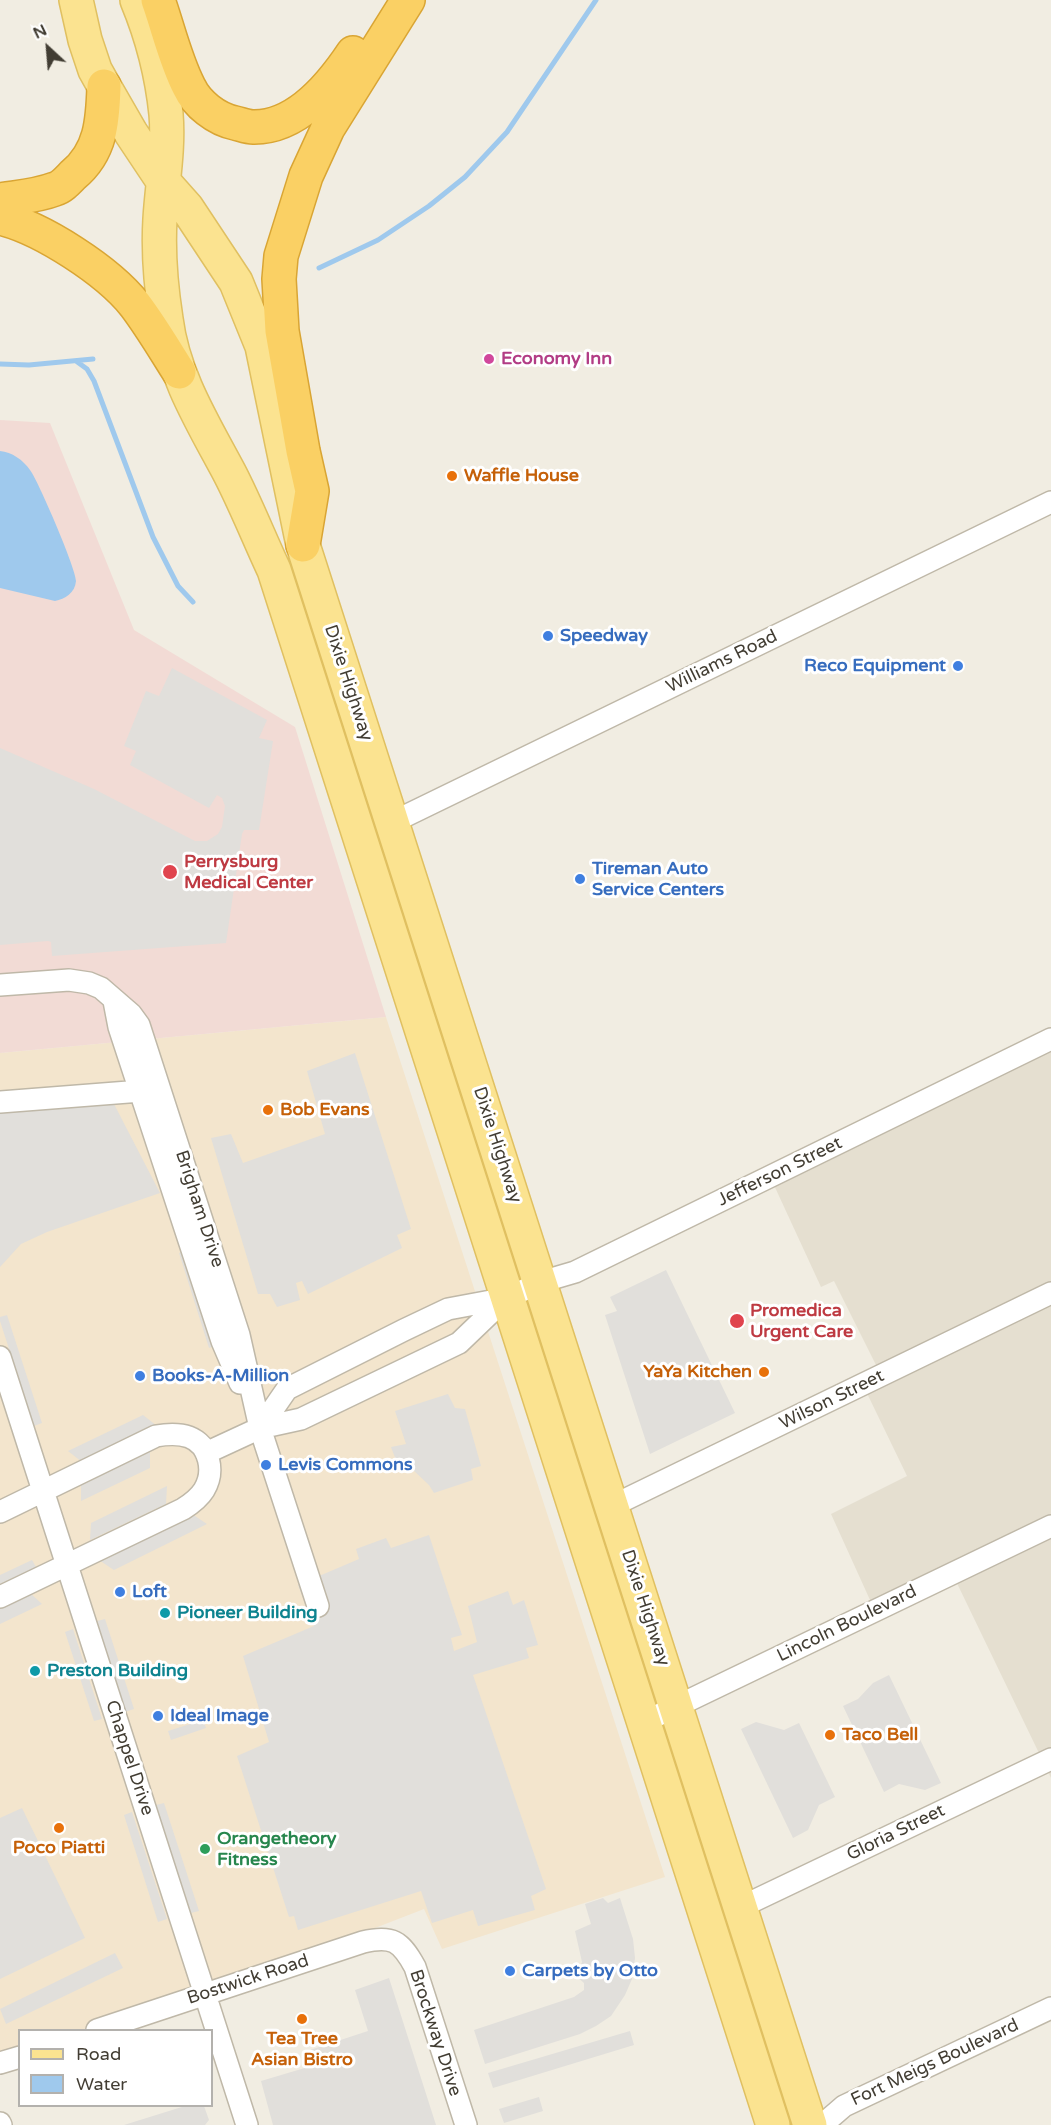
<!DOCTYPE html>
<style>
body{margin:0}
#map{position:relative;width:1051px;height:2125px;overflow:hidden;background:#f1ede2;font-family:"Varela Round",sans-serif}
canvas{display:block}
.legend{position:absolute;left:18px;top:2029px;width:195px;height:78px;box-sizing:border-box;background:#fff;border:2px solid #b3b1ad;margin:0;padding:8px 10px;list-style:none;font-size:18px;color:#423d33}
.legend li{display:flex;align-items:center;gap:12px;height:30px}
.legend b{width:30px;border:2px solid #b3b1ad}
.north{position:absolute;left:18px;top:18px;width:60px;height:60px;-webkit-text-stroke:4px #fff;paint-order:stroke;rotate:334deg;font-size:16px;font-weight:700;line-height:24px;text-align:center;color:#423d33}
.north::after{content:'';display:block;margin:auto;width:21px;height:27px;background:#423d33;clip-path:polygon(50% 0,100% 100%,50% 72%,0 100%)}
</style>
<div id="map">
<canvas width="1051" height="2125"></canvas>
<ul class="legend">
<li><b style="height:8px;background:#fbe390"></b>Road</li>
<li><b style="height:16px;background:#9fc9ed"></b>Water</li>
</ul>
<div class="north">N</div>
</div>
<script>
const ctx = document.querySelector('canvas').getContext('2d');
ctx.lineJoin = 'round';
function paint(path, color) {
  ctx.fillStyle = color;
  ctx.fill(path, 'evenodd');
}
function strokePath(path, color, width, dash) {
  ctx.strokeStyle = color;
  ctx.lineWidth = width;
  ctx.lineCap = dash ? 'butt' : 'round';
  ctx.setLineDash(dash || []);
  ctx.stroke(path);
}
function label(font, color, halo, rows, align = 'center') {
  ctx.font = font + ' "Varela Round",sans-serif';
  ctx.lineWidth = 6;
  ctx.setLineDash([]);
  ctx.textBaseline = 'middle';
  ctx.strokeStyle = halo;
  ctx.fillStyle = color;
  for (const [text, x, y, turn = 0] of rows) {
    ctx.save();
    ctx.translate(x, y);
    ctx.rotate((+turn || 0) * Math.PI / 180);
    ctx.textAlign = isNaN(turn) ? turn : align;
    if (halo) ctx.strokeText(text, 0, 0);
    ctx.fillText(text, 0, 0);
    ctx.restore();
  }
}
paint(new Path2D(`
 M1051 1044V1778L953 1575 875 1611 831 1514 907 1476 862 1383 880 1373 834 1281 821 1287 773 1183Z`), '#e5dfd0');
paint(new Path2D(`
 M386 1017 665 1877 442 1949 424 1909 205 1994 97 2030H20L19 2057 0 2063V1053Z`), '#f3e5cd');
paint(new Path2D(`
 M0 420 50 423 134 630 295 727 386 1017 0 1053Z`), '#f2dbd5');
paint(new Path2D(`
 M172 668 267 720 259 738 273 741 259 830H244L242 834 226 943 52 956 51 942 48 941 0 945V748L94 789 195 841H207L218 834 222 827 225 806 222 798 217 795 209 808 130 765 136 751 124 746 146 691 159 696Z
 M355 1053 411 1229 397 1235 402 1248 308 1294 302 1281 296 1283 300 1300 277 1307 270 1294H258L211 1138 231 1134 243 1163 325 1134 307 1071Z
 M114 1104 160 1193 47 1232 21 1244 0 1267V1113Z
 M186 1250 217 1345 209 1348 179 1253Z
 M666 1270 735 1413 650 1454 605 1315 617 1311 610 1297Z
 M7 1315 42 1423 34 1426 0 1321V1317Z
 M448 1394 455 1408 465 1409 481 1466 471 1469 473 1480 434 1493 429 1485 411 1468H399L391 1447 406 1444 395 1411Z
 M143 1415 157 1426 82 1462 68 1451Z
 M150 1452V1468L81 1501V1484Z
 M167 1486 166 1504 90 1540 91 1523Z
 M192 1514 207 1524 114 1570 99 1560Z
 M429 1535 462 1635 451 1638 454 1651 477 1642 468 1606 508 1591 513 1605 524 1600 538 1645 526 1648 529 1658 473 1675 546 1889 531 1896 535 1910 478 1926 473 1910 432 1923 421 1891 298 1930 294 1916 289 1917 237 1756 269 1742 243 1656 314 1626 298 1585 359 1559 356 1549 386 1538 391 1548Z
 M32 1560 36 1567 0 1584V1575Z
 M30 1593 42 1604 0 1624V1607Z
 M105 1619 134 1709 125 1712 97 1621Z
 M73 1629 102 1719 94 1721 65 1632Z
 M889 1675 941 1783 925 1790 899 1784 884 1792 843 1706 858 1699 873 1683Z
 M203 1720 206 1728 171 1740 168 1731Z
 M756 1722 784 1730 799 1723 835 1797 819 1805 808 1830 793 1838 741 1729Z
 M164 1803 199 1911 191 1913 156 1805Z
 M22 1808 85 1938 0 1979V1818Z
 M132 1812 167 1919 158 1922 124 1815Z
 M603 1898 608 1903 620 1898 633 1939 635 1958 632 1979 625 1995 611 2016 596 2026 580 2034 485 2064 474 2030 574 1997 584 1990V1983L576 1976 582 1962 575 1931 591 1924 585 1904Z
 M115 1953 123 1968 6 2024 0 2009Z
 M389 1978 436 2125H273L261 2081 308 2067 311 2063 307 2051 368 2031 355 1990Z
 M630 2031 634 2045 493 2088 488 2073Z
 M539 2097 543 2111 504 2123 499 2109Z
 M185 2106H204L209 2120 205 2125H124Z`), '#e1dfdb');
paint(new Path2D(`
 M0 451C12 452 23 460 30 470 38 480 77 571 76 581 75 593 65 599 55 601L0 588Z`), '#9fc9ed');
strokePath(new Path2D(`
 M319 268 378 240 429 206 465 177 507 132 596 0
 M76 361 87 369 94 381 153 537 178 586 193 602
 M0 364 29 365 93 359`), '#9fc9ed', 5);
const minor = new Path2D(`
 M393 822 1051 502
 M0 985 69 980 89 983 101 988 131 1014 139 1025 239 1335 260 1428 318 1606
 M114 1001 119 1027 222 1341 240 1383
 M0 1102 154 1090
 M0 1357 247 2125
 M260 1428 287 1389 404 1330 448 1309 507 1298 541 1282 575 1272 1051 1039
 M206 1453 260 1428 301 1419 459 1343 506 1298
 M612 1506 1051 1293
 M0 1512 156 1436C167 1434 178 1433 189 1437 210 1445 215 1472 204 1490 199 1498 191 1504 183 1509L0 1597
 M644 1722 1051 1526
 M741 1907 1051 1759
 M97 2030 363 1942C392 1935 401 1941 415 1967L466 2125
 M0 2063 20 2057
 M0 2123 1 2125
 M822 2125 844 2106 1051 2008`);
const primary = new Path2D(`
 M76 0 85 40 95 70 104 86 131 133 163 181 187 208 236 282 262 346 303 545 810 2125
 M137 0C152 36 162 75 166 114 169 149 162 185 160 219 158 252 161 287 166 319 173 376 204 425 230 474 246 505 259 538 274 570L773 2125`);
const motorway = new Path2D(`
 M158 0C168 28 175 60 189 87 197 104 216 119 235 123 240 124 247 127 253 127 297 128 331 86 353 53
 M0 200C19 197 37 196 55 189 62 187 68 180 73 175 101 152 103 121 104 86
 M0 218C42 228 108 271 135 305 151 326 165 350 179 372
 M303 545 312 491 303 451 282 331 279 279 281 256 306 176 328 128 408 0`);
strokePath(minor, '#bfb8a8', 24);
strokePath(primary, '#e0c061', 36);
strokePath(motorway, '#d9a534', 36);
strokePath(minor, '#fff', 21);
strokePath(primary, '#fbe390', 33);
strokePath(motorway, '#fad064', 33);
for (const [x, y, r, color] of [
 [489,359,6,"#d1479c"],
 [452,476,6,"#e8710a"],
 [548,636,6,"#3f7fe0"],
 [958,666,6,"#3f7fe0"],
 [170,872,8,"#e0444e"],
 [580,879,6,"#3f7fe0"],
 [268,1110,6,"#e8710a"],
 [737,1321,8,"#e0444e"],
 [764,1372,6,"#e8710a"],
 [140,1376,6,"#3f7fe0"],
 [266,1465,6,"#3f7fe0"],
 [120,1592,6,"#3f7fe0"],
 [165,1613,6,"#0f9aa8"],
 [35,1671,6,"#0f9aa8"],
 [158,1716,6,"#3f7fe0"],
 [830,1735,6,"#e8710a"],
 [59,1828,6,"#e8710a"],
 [205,1849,6,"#2e9e5b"],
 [510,1971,6,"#3f7fe0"],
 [302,2019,6,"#e8710a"]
]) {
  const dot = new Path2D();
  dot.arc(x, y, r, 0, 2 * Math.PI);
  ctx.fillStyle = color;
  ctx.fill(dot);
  strokePath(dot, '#fff', 2);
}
label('bold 18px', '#b23c85', '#fff', [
 ["Economy Inn",501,359]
], 'left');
label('bold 18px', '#c56008', '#fff', [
 ["Waffle House",464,476],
 ["Bob Evans",280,1110],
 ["YaYa Kitchen",752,1372,"right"],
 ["Taco Bell",842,1735],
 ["Poco Piatti",59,1848,"center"],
 ["Tea Tree",302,2039,"center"],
 ["Asian Bistro",302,2060,"center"]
], 'left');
label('bold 18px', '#366cbe', '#fff', [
 ["Speedway",560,636],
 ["Reco Equipment",946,666,"right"],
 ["Tireman Auto",592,869],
 ["Service Centers",592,890],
 ["Books-A-Million",152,1376],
 ["Levis Commons",278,1465],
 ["Loft",132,1592],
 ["Ideal Image",170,1716],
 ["Carpets by Otto",522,1971]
], 'left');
label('18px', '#423d33', '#fff', [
 ["Williams Road",722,662,-26],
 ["Dixie Highway",348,683,72],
 ["Dixie Highway",497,1145,72],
 ["Jefferson Street",780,1172,-26],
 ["Brigham Drive",199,1209,72],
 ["Wilson Street",832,1400,-26],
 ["Dixie Highway",645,1608,72],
 ["Lincoln Boulevard",847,1624,-26],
 ["Chappel Drive",129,1758,72],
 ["Gloria Street",896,1833,-26],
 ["Bostwick Road",248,1980,-18],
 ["Brockway Drive",435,2033,72],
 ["Fort Meigs Boulevard",935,2063,-25]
]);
label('bold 18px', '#be3a42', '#fff', [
 ["Perrysburg",184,862],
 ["Medical Center",184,883],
 ["Promedica",750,1311],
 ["Urgent Care",750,1332]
], 'left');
label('bold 18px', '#0d838f', '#fff', [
 ["Pioneer Building",177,1613],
 ["Preston Building",47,1671]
], 'left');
label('bold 18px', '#27864d', '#fff', [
 ["Orangetheory",217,1839],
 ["Fitness",217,1860]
], 'left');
</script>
